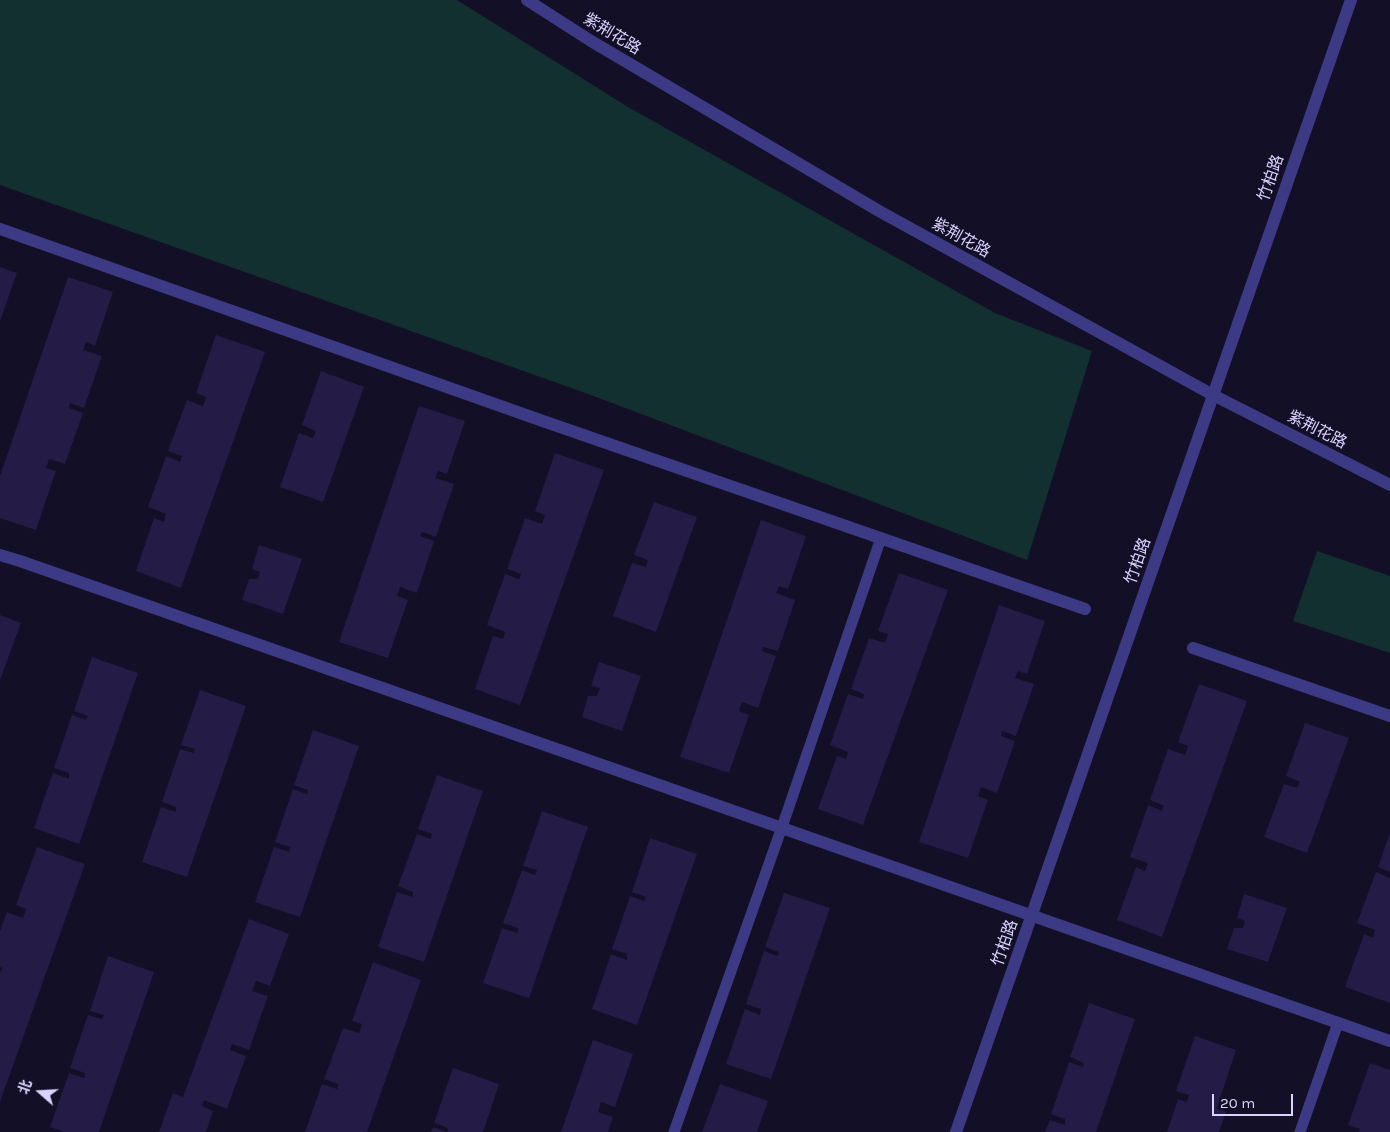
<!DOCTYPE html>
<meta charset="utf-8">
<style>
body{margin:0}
#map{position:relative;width:1390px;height:1132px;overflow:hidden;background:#130f26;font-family:Karla,"Noto Sans SC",sans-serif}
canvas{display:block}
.north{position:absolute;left:15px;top:1067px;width:50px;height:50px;-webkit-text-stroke:4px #130f26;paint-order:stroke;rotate:289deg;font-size:14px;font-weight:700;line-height:20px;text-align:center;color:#d9d4ff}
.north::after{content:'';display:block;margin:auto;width:18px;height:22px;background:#d9d4ff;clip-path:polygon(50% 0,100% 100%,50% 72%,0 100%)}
.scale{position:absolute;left:1212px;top:1094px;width:81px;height:22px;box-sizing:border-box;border:2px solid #d9d4ff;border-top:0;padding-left:6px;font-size:15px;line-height:18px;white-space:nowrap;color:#d9d4ff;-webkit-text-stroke:4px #130f26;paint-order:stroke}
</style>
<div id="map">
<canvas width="1390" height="1132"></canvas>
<div class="north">北</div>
<div class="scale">20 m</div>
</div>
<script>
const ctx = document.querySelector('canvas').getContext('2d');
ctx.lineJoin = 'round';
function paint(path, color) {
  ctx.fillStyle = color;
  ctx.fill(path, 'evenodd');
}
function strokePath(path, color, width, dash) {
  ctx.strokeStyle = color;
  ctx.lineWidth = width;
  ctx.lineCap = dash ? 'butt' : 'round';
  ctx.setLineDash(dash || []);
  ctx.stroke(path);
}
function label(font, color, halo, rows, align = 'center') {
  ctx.font = font + ' Karla,"Noto Sans SC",sans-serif';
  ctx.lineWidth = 4.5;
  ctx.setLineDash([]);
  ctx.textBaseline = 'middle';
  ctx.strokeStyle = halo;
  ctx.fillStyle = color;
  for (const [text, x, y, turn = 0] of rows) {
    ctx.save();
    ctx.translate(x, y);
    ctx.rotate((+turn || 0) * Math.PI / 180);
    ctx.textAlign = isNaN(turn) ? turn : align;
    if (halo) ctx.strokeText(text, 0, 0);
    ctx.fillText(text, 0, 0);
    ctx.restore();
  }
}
paint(new Path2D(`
 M0 0H457L628 107 995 313 1092 351 1027 560 591 395 0 185Z
 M1317 551 1390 576V653L1293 621Z`), '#12302f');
paint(new Path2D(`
 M0 267 17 273 0 321Z
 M68 277 113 292 95 346 86 342 83 350 102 356 84 408 70 403 69 408 83 413 65 464 49 459 46 468 56 471 36 530 0 518V476Z
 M216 335 265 352 181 588 136 571 154 518 164 522 166 514 148 507 166 456 180 462 182 456 168 451 187 400 203 406 206 397 196 393Z
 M321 371 364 387 323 502 280 487 299 433 313 438 316 431 302 425Z
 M419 406 465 421 447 474 438 471 435 478 454 484 436 537 422 532 420 536 434 541 417 593 400 587 397 596 408 600 388 658 339 642Z
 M555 453 604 470 520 705 475 689 493 636 503 639 505 632 487 625 505 574 519 579 521 574 507 569 525 518 542 524 545 515 535 511Z
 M654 502 697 517 656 632 613 616 632 563 646 567 648 560 634 555Z
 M761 520 806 536 788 589 779 586 776 593 795 600 778 651 763 647 762 651 776 656 758 708 742 702 739 711 749 715 729 773 680 757Z
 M259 545 302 559 283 614 242 600 249 579H258L260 572 252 569Z
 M899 573 948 590 863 825 818 809 837 756 846 759 848 752 830 745 848 694 863 699 864 694 851 689 869 638 885 643 888 634 878 631Z
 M999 605 1045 621 1027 674 1018 671 1015 678 1034 684 1016 736 1002 731 1001 736 1015 741 997 793 981 787 978 796 988 800 968 858 919 842Z
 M0 615 21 623 0 680Z
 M92 657 138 673 79 844 34 828 53 773 69 779V773L54 768 72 715 86 720 88 716 74 711Z
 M599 662 641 676 622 731 582 717 588 696H597L600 688 591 686Z
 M1199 684 1247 701 1162 937 1117 920 1136 867 1145 871 1148 863 1130 857 1148 805 1162 811 1164 806 1150 800 1168 749 1185 755 1188 746 1178 742Z
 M200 690 246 706 187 877 142 862 161 807 176 812V807L162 802 180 749 194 753 195 749 181 745Z
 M1305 723 1349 738 1307 853 1264 837 1284 784 1297 788 1300 782 1286 776Z
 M313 730 359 746 300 917 255 902 274 847 289 852 290 847 275 842 293 789 307 794 308 790 294 785Z
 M437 775 483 791 424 962 378 947 397 892 413 897V892L398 886 417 834 431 839 432 834 418 829Z
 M542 811 588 827 529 998 483 983 502 928 518 933V928L503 923 522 870 535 875 537 870 523 866Z
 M1390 833V872L1378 867Z
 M650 838 697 854 637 1025 592 1009 611 954 627 960V954L612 949 630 896 644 901 646 897 632 892Z
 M37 847 85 864 0 1102V973L2 968 0 967V931L7 912 23 918 26 909 16 905Z
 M1376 872 1390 878V1003L1345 987 1364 934 1373 938 1375 930 1357 923Z
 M784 893 830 908 771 1079 726 1064 745 1009 760 1015 761 1009 746 1004 764 951 778 956 779 952 765 947Z
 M1244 894 1287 908 1268 962 1227 949 1234 928H1243L1245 921 1237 918Z
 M249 919 289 934 270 986 256 981 252 991 268 996 249 1050 232 1044 230 1050 246 1056 227 1109 204 1100 202 1106 213 1111 206 1132H159L173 1093 183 1097Z
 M108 956 154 972 99 1132H64L50 1127 69 1073 84 1078 85 1073 70 1068 88 1015 102 1019 104 1015 90 1011Z
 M373 962 421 980 367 1132H305L322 1084 337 1089 338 1084 324 1079 343 1028 359 1033 362 1024 352 1021Z
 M1089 1003 1135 1019 1096 1132H1045L1050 1120 1065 1125V1119L1051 1114 1069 1062 1083 1067 1084 1063 1070 1057Z
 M1195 1036 1236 1050 1217 1108 1226 1112 1219 1132H1167L1178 1099 1187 1102 1189 1095 1176 1091Z
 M593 1040 633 1054 615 1107 601 1102 598 1112 613 1117 608 1132H561Z
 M1370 1063 1390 1070V1132H1359L1360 1129 1348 1125Z
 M453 1068 499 1084 483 1132H431L433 1127 447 1132 448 1128 434 1123Z
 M720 1084 768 1101 757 1132H702Z`), '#241b47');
strokePath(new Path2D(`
 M674 1132 782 827 881 538
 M1300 1132 1338 1023`), '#3d3a85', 11);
strokePath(new Path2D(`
 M527 0 591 41 879 211 1213 395 1390 485
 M0 229 540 420 1085 609
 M0 555 20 561 1390 1041
 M1193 648 1390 716`), '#3d3a85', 12);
strokePath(new Path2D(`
 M956 1132 1351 0`), '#3d3a85', 12);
label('16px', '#d9d4ff', '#130f26', [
 ["紫荆花路",612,34,31],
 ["竹柏路",1271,178,-71],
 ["紫荆花路",961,238,29],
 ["紫荆花路",1317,430,27],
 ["竹柏路",1138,561,-71],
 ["竹柏路",1005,943,-71]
]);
</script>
